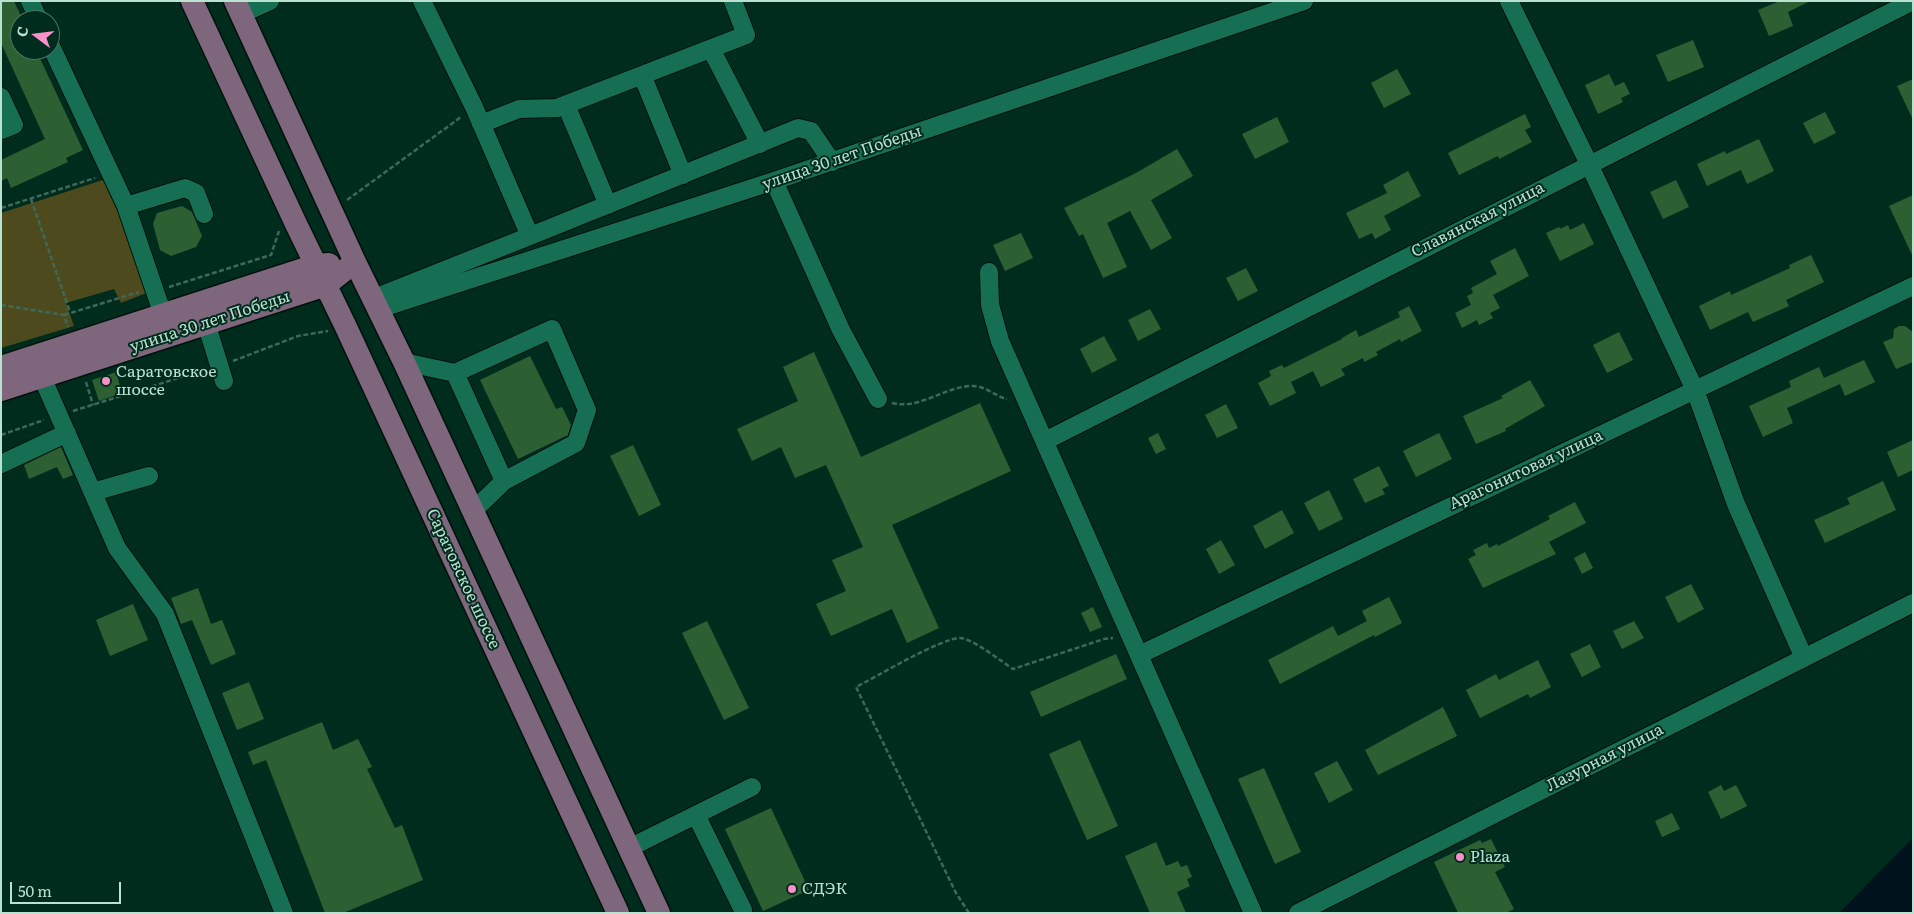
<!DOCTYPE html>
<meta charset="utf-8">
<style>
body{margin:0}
#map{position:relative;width:1914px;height:914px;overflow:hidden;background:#002c1e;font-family:Literata,serif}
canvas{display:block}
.frame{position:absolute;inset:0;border:2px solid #bbe1d0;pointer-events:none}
.north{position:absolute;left:10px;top:10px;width:50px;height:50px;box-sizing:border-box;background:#002c1e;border:1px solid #4b7465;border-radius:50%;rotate:285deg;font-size:14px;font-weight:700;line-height:20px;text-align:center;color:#bbe1d0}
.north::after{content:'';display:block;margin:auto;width:18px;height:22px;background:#f890ca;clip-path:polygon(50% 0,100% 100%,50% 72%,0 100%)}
.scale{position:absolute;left:10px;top:882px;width:111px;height:22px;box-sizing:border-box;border:2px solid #bbe1d0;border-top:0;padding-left:6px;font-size:15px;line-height:18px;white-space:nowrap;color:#bbe1d0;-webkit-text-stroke:4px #002c1e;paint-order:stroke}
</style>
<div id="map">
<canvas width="1914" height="914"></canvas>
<div class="frame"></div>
<div class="north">С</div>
<div class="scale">50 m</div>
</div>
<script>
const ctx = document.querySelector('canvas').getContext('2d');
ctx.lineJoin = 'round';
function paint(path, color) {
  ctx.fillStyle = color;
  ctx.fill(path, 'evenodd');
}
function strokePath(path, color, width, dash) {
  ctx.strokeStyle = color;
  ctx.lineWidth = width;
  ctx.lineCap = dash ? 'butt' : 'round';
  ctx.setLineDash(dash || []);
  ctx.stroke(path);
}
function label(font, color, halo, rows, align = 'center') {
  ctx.font = font + ' Literata,serif';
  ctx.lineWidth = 4;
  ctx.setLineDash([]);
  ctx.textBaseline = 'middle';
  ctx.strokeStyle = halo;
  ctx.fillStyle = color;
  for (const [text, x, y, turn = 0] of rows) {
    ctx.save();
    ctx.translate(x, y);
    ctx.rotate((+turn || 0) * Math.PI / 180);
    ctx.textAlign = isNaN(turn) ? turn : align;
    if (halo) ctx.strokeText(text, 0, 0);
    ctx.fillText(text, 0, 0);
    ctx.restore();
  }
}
paint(new Path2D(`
 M109 178 149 292 121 303 114 289 66 303 74 326 1 348V213Z`), '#4d4b1d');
paint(new Path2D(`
 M1913 838V913H1839Z`), '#00121b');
paint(new Path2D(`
 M1 1H14L20 14V50H36L83 150 66 158 68 162 11 188 7 178 1 181V160L45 139 1 43Z
 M1780 1H1810L1788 12 1793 26 1769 36 1758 10Z
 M1693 40 1704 67 1668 82 1656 55Z
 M1397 69 1411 94 1384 108 1371 83Z
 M1609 74 1615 86 1624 82 1630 94 1621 98 1623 102 1598 114 1585 85Z
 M1913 79V120L1897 86Z
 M1825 112 1836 133 1814 144 1803 123Z
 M1525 114 1531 127 1525 130 1532 142 1499 159 1498 156 1459 175 1448 153Z
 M1277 117 1289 142 1255 159 1242 134Z
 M1759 139 1774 171 1747 184 1741 170 1707 186 1697 164 1725 151 1726 154Z
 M1177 149 1193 176 1151 200 1172 238 1151 250 1130 211 1107 223 1127 267 1103 278 1083 234 1079 236 1064 208 1136 173Z
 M1408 171 1421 196 1384 216 1391 230 1375 239 1372 233 1359 239 1346 213 1387 193 1383 185Z
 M1676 180 1689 207 1663 219 1650 192Z
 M1913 195V257L1889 206Z
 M182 206 192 212 202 236 196 247 171 256 160 250 153 224 157 213Z
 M1584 223 1594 244 1560 261 1546 233 1559 227 1560 229 1568 225 1570 230Z
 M1021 233 1033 258 1005 271 993 245Z
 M1515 248 1529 276 1493 295 1500 308 1490 313 1493 318 1479 325 1477 320 1462 328 1455 313 1471 305 1467 296 1473 293 1471 288 1497 274 1490 261Z
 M1811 255 1824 282 1786 300 1789 306 1753 322 1748 312 1710 330 1699 306 1730 291 1731 295 1790 268 1789 265Z
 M1246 268 1258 291 1238 301 1226 278Z
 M1409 306 1422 331 1401 342 1400 339 1376 352 1378 355 1364 362 1363 358 1341 369 1345 375 1321 387 1313 371 1291 382 1296 393 1270 406 1258 383 1271 376 1269 371 1282 365 1284 368 1342 339V338L1356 330 1359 337 1400 317 1398 312Z
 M1150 309 1161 329 1138 341 1128 320Z
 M1899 326H1905L1913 332V362L1896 369 1883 342 1893 338 1894 329Z
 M1619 332 1633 360 1607 373 1593 345Z
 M1104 336 1117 360 1092 373 1080 349Z
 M814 352 861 457 980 403 1011 471 892 525 939 628 907 643 892 609 831 636 816 604 846 591 832 560 863 547 826 465 795 478 781 447 752 461 737 429 798 401 783 367Z
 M530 356 556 409 562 407 571 425 568 435 518 459 480 380Z
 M1864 360 1875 382 1845 396 1840 384 1787 408 1793 423 1763 437 1749 406 1791 387 1789 381 1819 367 1824 378Z
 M116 372 122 393 99 401 92 380Z
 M1530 380 1545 406 1505 429 1506 431 1476 444 1463 416 1503 398 1501 396Z
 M1226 404 1238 428 1217 438 1205 415Z
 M1158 433 1166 449 1156 454 1148 438Z
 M1439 433 1452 459 1416 477 1403 451Z
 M1913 440V470L1898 477 1887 452Z
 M633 445 661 505 639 516 610 456Z
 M61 447 73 475 63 479 57 467 29 479 24 465Z
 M1379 466 1389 486 1382 489 1385 494 1365 503 1353 479Z
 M1883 481 1896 510 1825 543 1814 520 1850 504 1847 498Z
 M1329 490 1343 519 1319 531 1304 503Z
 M1575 502 1586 523 1549 542 1556 554 1483 588 1468 559 1476 555 1473 550 1487 543 1489 548 1497 544 1498 546 1550 519 1548 516Z
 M1282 510 1294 533 1265 549 1253 526Z
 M1221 540 1235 565 1219 574 1206 549Z
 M1585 552 1593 568 1582 574 1574 558Z
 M1691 584 1704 609 1678 623 1665 597Z
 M198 588 211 624 222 620 236 654 211 665 192 620 181 624 171 598Z
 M1389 597 1402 623 1375 637 1374 635 1280 684 1268 660 1333 626 1338 636 1367 621 1362 611Z
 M133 604 148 640 110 656 96 620Z
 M1093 607 1102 627 1090 632 1081 613Z
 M707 621 749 708 724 720 682 633Z
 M1634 621 1644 638 1622 649 1613 631Z
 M1590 644 1601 667 1582 677 1570 654Z
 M1116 654 1127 679 1041 717 1030 692Z
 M1538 660 1551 687 1530 698 1528 694 1480 718 1466 690 1496 674 1499 680Z
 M249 682 264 719 237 730 222 693Z
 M1443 707 1457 736 1378 775 1365 750Z
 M322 722 333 750 358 739 372 767 367 769 395 828 402 825 423 880 343 913H325L266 760 253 765 248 752Z
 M1080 740 1118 826 1087 840 1049 754Z
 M1337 761 1353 790 1329 803 1314 773Z
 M1264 768 1301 852 1275 864 1238 779Z
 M1721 785 1724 791 1736 785 1747 806 1721 819 1708 792Z
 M771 808 809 890 763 911 725 829Z
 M1672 813 1680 829 1662 837 1655 821Z
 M1491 839 1505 867 1495 872 1514 909 1506 913H1458L1434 862 1480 840 1482 843Z
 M1156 842 1166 866 1178 861 1181 867 1187 865 1192 877 1187 879 1190 886 1177 892 1186 913H1150L1125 856Z`), '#2c6032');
const minor = new Path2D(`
 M30 1 39 20
 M1509 1 1589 164 1695 390 1736 504 1804 658
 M241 14 270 1
 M50 44 126 206 163 315
 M711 49 760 144
 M642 75 683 175
 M1 97 14 125 1 130
 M566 105 608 205
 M481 124 519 109 557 108 746 35 733 1
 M774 181 841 330 878 399
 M126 206 185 188 196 193 204 214
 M530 236 798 128 811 131 832 162
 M989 272 990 305 1000 341 1253 913
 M374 298 530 236 474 107 422 1
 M379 309 774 181 1304 1
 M206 323 224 381
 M404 362 455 373 504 481 473 511
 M455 373 552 329 587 410 576 443 504 481
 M42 377 117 548 165 614 284 913
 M1045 441 1913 1
 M1 464 67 433
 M93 492 149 476
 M1139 655 1913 286
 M696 815 743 910
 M629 848 752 787
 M1298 913 1913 603`);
const major = new Path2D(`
 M192 1 296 224 345 325 618 913
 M235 1 355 262 404 362 659 913
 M1 367 316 265 329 264
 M1 390 326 285 355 262`);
strokePath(minor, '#00120a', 20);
strokePath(major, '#00120a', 25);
strokePath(new Path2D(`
 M31 199 70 312
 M347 200 461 117
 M1 208 95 178
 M169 287 271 255 279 231
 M1 305 64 315 68 327
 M64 315 139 292
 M233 361 298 336 328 331
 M86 382 93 405
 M892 403C919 410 944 387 971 386 985 385 996 397 1007 399
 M73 411 204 370
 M1 435 44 420
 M969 913 956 893 856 687C876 677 941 638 960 638 972 638 1002 662 1013 669L1104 639 1113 638`), '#3e6859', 2.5, [5, 2.5]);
strokePath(minor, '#176f53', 18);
strokePath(major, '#7e667d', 22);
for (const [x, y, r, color] of [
 [106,381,5,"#f890ca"],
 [1460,857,5,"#f890ca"],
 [792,889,5,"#f890ca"]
]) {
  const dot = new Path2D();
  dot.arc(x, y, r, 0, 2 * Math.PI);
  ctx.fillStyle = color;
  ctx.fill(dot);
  strokePath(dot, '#002c1e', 2);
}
label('16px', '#bbe1d0', '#002c1e', [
 ["улица 30 лет Победы",842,158,-19],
 ["Славянская улица",1478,220,-27],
 ["улица 30 лет Победы",210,322,-18],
 ["Арагонитовая улица",1526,470,-25],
 ["Саратовское шоссе",463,579,65],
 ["Лазурная улица",1605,758,-27]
]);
label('16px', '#bbe1d0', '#002c1e', [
 ["Саратовское",116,372],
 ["шоссе",116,390],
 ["Plaza",1470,857],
 ["СДЭК",802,889]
], 'left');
</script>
